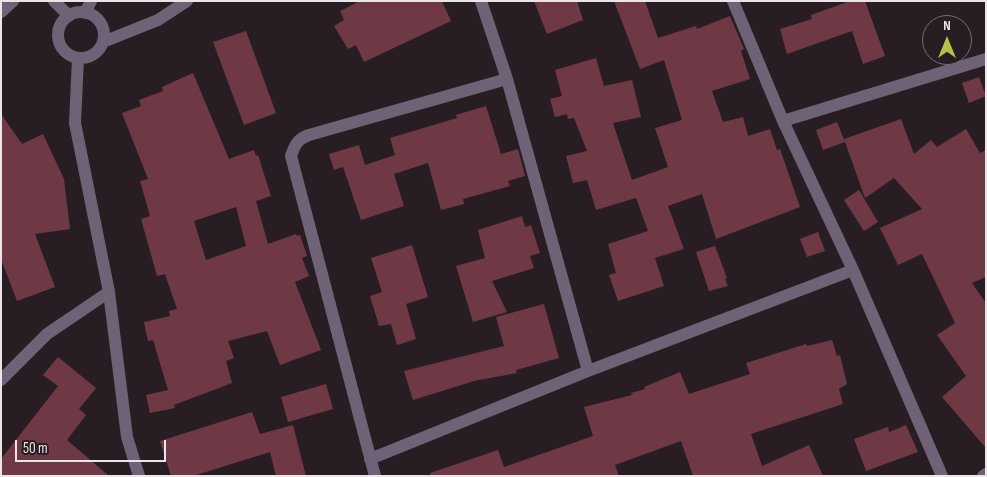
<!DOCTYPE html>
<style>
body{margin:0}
#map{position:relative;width:987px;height:477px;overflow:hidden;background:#291d24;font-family:"Sofia Sans Condensed",sans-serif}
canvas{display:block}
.frame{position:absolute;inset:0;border:2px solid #ebe4e8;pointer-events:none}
.north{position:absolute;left:922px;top:15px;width:50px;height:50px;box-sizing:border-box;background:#291d24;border:1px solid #776d72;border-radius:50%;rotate:0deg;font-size:14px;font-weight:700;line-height:20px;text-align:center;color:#ebe4e8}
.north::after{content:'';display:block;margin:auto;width:18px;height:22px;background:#b4c24a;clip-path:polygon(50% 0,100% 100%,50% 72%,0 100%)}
.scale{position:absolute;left:15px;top:440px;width:151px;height:22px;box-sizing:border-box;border:2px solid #ebe4e8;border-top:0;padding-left:6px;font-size:15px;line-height:18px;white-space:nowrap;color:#ebe4e8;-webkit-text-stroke:4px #291d24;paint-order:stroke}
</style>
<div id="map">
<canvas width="987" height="477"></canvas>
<div class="frame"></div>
<div class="north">N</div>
<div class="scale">50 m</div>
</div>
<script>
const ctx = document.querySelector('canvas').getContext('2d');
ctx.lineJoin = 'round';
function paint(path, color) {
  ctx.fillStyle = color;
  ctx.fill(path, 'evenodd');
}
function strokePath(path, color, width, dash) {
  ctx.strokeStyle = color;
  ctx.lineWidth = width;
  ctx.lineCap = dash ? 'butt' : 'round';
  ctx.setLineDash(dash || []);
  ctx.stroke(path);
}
paint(new Path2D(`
 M360 1H442L451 21 364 62 356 45 348 49 334 26 344 20 340 11Z
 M534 1H577L583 20 547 34Z
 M614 1H645L658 38 696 26 697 29 730 16 744 49 741 51 750 79 712 91 723 122 743 117 748 136 770 129 777 150 780 149 800 207 716 239 702 194 668 206 684 249 655 258 664 286 618 301 609 275 616 273 608 244 648 231 636 198 596 210 587 180 573 183 566 156 587 151 574 118 568 119 567 114 555 117 550 99 562 96 555 70 596 58 604 86 632 80 641 117 613 123 632 180 668 167 655 128 682 120 664 60 640 69Z
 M850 1H865L885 56 863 64 852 31 787 54 780 29 812 19 811 15Z
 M246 31 276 113 244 125 213 42Z
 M193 73 229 159 254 150 256 156 258 155 271 196 256 201 268 244 296 234 297 236 300 235 307 256 302 258 309 276 295 282 321 350 280 365 267 331 228 341 234 358 226 361 232 383 174 405 175 408 150 413 146 395 168 390 153 340 148 341 144 322 170 316 169 311 177 309 165 274 157 276 141 219 150 216 140 181 148 179 122 113 141 106 139 100 163 91 162 87ZM236 207 246 246 206 260 194 221Z
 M979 77 986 96 969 103 962 83Z
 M486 106 501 154 518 149 525 176 508 181 510 186 463 199 464 204 441 210 428 163 394 174 404 206 361 220 343 167 334 170 329 154 359 145 365 165 395 155 390 138 457 118 456 115Z
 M1 114 22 144 43 134 64 179 70 229 35 234 55 287 17 301 1 259Z
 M901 119 914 154 931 140 937 147 966 129 980 153 986 150V277L972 283 986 303V448L942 397 966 376 937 335 955 323 922 254 898 265 880 228 922 209 894 178 865 198 844 139Z
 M837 122 845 142 823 150 816 130Z
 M859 190 878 222 864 231 844 200Z
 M522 216 525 227 531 225 540 253 530 256 534 268 492 281 507 312 473 322 456 266 485 258 478 230Z
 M818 232 825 251 807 257 800 239Z
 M412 245 428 297 406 304 416 339 397 345 391 324 379 326 370 296 382 292 371 258Z
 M715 246 727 278 725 279 728 286 709 291 696 252Z
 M544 304 559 358 516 370 517 373 474 381 413 400 404 371 504 346 496 317Z
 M832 340 837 356 840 355 847 384 839 389 843 404 751 434 762 466 809 445 823 476H693L681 441 615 465 619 476H430V473L498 450 504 467 593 436 584 407 632 395 631 393 645 389 644 387 680 372 689 394 750 374 746 363 806 344 807 346Z
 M58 357 96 388 79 409 86 415 67 440 109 476H1V459L58 386 43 375Z
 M326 384 333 409 288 422 281 397Z
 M252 412 260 434 293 425 306 476H276L270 452 193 476H171L160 441Z
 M906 425 918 452 866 471 854 439 888 427 889 432Z`), '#6e3944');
strokePath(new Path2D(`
 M54 1 69 16
 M481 1 507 79 588 371
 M733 1 783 121 853 270 942 476
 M1 12 13 1
 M58 35a23 23 0 1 1 46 0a23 23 0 1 1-46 0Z
 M85 13 91 1
 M103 42 158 20 187 1
 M78 58 75 123 109 292 127 437 139 476
 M783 121 986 59
 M1 380 47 334 109 292
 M370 459 588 371 853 270
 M375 476 291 156C295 144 298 139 309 135L507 79
 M983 476 986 474`), '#6f6276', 12);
</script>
